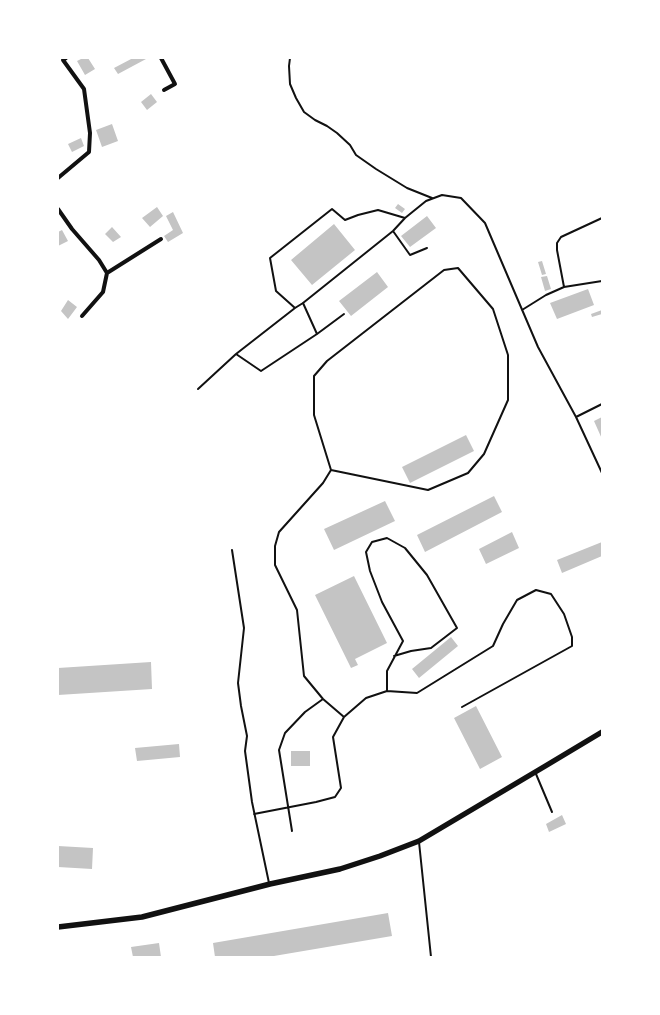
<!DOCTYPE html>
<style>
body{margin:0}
#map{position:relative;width:660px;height:1015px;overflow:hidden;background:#fff;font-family:Bitter,serif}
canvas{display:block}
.frame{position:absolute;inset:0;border:59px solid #fff;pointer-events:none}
</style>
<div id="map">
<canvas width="660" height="1015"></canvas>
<div class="frame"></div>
</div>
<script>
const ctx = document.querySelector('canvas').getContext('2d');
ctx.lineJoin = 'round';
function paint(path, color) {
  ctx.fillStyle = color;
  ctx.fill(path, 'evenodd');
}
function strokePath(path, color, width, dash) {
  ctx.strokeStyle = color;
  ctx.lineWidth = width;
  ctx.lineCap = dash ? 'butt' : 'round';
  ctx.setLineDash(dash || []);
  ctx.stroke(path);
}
paint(new Path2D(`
 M83 58H88L95 69 85 75 77 61Z
 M133 58H146V59L118 74 114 68Z
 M151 94 157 102 147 110 141 102Z
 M112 124 118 141 102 147 96 130Z
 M81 138 84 146 72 152 68 144Z
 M398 204 405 209 402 213 395 208Z
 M157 207 163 216 150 227 142 218Z
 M173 212 183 233 168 242 164 236 173 230 166 216Z
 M427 216 436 228 410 247 401 236Z
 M334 224 355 250 312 285 291 260Z
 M112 227 121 237 113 242 105 234Z
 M62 230 68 241 58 246V232Z
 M542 261 546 274 542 275 538 262Z
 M377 272 388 287 351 316 339 301Z
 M547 276 551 289 545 291 541 277Z
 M588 289 594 305 557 319 550 303Z
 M68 300 77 307 68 319 61 311Z
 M602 310V314L592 317 591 314Z
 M602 417V439L594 421Z
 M466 435 474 451 410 483 402 467Z
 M494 496 502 512 425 552 417 535Z
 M385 501 395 521 334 550 324 529Z
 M512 532 519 548 486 564 479 549Z
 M602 542V556L562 573 557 560Z
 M354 576 387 643 355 659 358 665 351 668 315 595Z
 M451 637 458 646 419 678 412 669Z
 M151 662 152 689 58 695V668Z
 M476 706 502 757 480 769 454 718Z
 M179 744 180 757 137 761 135 748Z
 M291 751H310V766H291Z
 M562 815 566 824 549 832 546 824Z
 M58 846 93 848 92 869 58 867Z
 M388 913 392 936 268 957H215L213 943Z
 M159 943 161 957H133L131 947Z`), '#c4c4c4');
strokePath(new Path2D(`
 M290 58 289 66 290 84 296 98 304 112 315 120 327 126 337 133 350 145 356 155 376 169 407 188 432 198
 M393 231 410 255 427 248
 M564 287 557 250V243L561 237 602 218
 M303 303 317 334
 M295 308 276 291 270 258 332 209 345 220 358 215 378 210 405 218
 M522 310 546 295 564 287 602 281
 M236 354 261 371 317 334 344 314
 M198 389 236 354 295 308 303 303 393 231 405 218 426 201 442 195 461 198 485 223 538 347 576 417 602 473
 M576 417 602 404
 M331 470 428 490 468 473 484 454 508 400V355L493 309 458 268 444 270 327 361 314 376V415L331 470 323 483 279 532 275 546V565L297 610 304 676 323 699 344 717
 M232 550 244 628 238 683 241 706 247 736 245 751 252 802 269 883
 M387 691V671L403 641 382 602 370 571 366 552 372 542 387 538 405 548 427 575 457 628 431 648 411 651 394 656
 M536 774 552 812
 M254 814 316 802 335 797 341 788 333 737 344 717 366 698 387 691 417 693 493 646 503 624 517 600 536 590 551 594 564 614 572 637V646L462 707
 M292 831 279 750 285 733 305 712 323 699
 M419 842 431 957`), '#111', 2);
strokePath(new Path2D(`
 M161 58 175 84 164 90
 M58 178 89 152 90 133 84 89 63 60 66 58
 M58 209 72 229 99 260 107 273 161 239
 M82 316 103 292 107 273`), '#111', 4);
strokePath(new Path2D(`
 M58 927 142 917 270 884 340 869 380 856 419 841 547 765 602 732`), '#111', 5.5);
</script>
